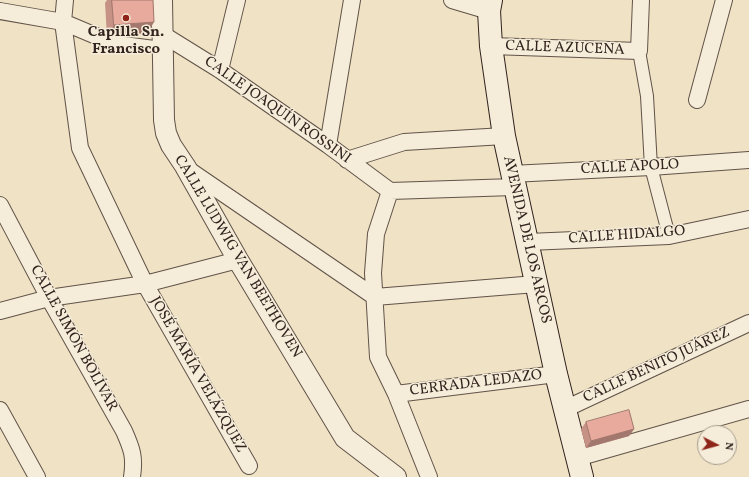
<!DOCTYPE html>
<meta charset="utf-8">
<style>
body{margin:0}
#map{position:relative;width:749px;height:477px;overflow:hidden;background:#efe2c5;font-family:Vollkorn,serif}
canvas{display:block}
.north{position:absolute;left:697px;top:425px;width:40px;height:40px;box-sizing:border-box;background:#f5ecd9;border:1px solid #a79c8e;border-radius:50%;rotate:96deg;font-size:11px;font-weight:700;line-height:16px;text-align:center;color:#32231e}
.north::after{content:'';display:block;margin:auto;width:14px;height:18px;background:#8f2418;clip-path:polygon(50% 0,100% 100%,50% 72%,0 100%)}
</style>
<div id="map">
<canvas width="749" height="477"></canvas>
<div class="north">N</div>
</div>
<script>
const ctx = document.querySelector('canvas').getContext('2d');
ctx.lineJoin = 'round';
function strokePath(path, color, width, dash) {
  ctx.strokeStyle = color;
  ctx.lineWidth = width;
  ctx.lineCap = dash ? 'butt' : 'round';
  ctx.setLineDash(dash || []);
  ctx.stroke(path);
}
function paint(path, color) {
  ctx.fillStyle = color;
  ctx.fill(path, 'evenodd');
}
function label(font, color, halo, rows, align = 'center') {
  ctx.font = font + ' Vollkorn,serif';
  ctx.lineWidth = 3;
  ctx.setLineDash([]);
  ctx.textBaseline = 'middle';
  ctx.strokeStyle = halo;
  ctx.fillStyle = color;
  for (const [text, x, y, turn = 0] of rows) {
    ctx.save();
    ctx.translate(x, y);
    ctx.rotate((+turn || 0) * Math.PI / 180);
    ctx.textAlign = isNaN(turn) ? turn : align;
    if (halo) ctx.strokeText(text, 0, 0);
    ctx.fillText(text, 0, 0);
    ctx.restore();
  }
}
const pedestrian = new Path2D(`
 M108 41 162 48
 M639 51 647 96 651 167 669 236`);
const minor = new Path2D(`
 M65 0 63 22 80 148 145 284 249 466
 M452 0 489 11
 M0 11 63 22 108 41
 M160 25 162 34 220 70 328 145 390 191
 M491 46 639 51 641 0
 M220 70 237 0
 M697 100 724 0
 M328 145 352 0
 M347 160 404 142 504 136
 M186 168 375 297 536 284
 M511 174 651 167 749 160
 M390 191 376 234 373 273 378 357 396 394 429 477
 M390 191 514 187
 M0 205 49 298 124 431C132 449 135 457 132 477
 M528 242 669 236 749 219
 M0 311 49 298 145 284 238 260
 M396 394 556 374
 M565 409 749 323
 M0 410 37 477
 M577 458 749 409`);
const tertiary = new Path2D(`
 M162 0 164 120 166 133 171 145 185 166 238 260 345 438 396 477`);
const secondary = new Path2D(`
 M491 0 489 11 491 46 504 136 556 374 582 477`);
strokePath(pedestrian, '#615348', 14);
strokePath(minor, '#615348', 18);
strokePath(tertiary, '#615348', 22);
strokePath(secondary, '#32231e', 24);
strokePath(pedestrian, '#f5ecd9', 12);
strokePath(minor, '#f5ecd9', 16);
strokePath(tertiary, '#f5ecd9', 20);
strokePath(secondary, '#f5ecd9', 22);
paint(new Path2D(`
 M107 0H153L154 22 147 33 107 36 105 3Z
 M586 422 634 429 629 436 586 448 581 429Z`), '#c79286');
paint(new Path2D(`
 M154 22 147 33 107 36 114 25Z
 M634 429 629 436 586 448 591 441Z`), '#a2776d');
const building = new Path2D(`
 M112 0H153L154 22 114 25Z
 M629 410 634 429 591 441 586 422Z`);
paint(building, '#e7aa9c');
strokePath(building, '#a2776d', 1);
for (const [x, y, r, color] of [
 [126,18,4,"#8f2418"]
]) {
  const dot = new Path2D();
  dot.arc(x, y, r, 0, 2 * Math.PI);
  ctx.fillStyle = color;
  ctx.fill(dot);
  strokePath(dot, '#f5ecd9', 1.5);
}
label('bold 15px', '#32231e', '#f5ecd9', [
 ["Capilla Sn.",126,33],
 ["Francisco",126,50]
]);
label('15px', '#32231e', '#f5ecd9', [
 ["CALLE AZUCENA",565,49,2],
 ["CALLE JOAQUÍN ROSSINI",277,111,35],
 ["CALLE APOLO",630,168,-3],
 ["CALLE HIDALGO",627,236,-4],
 ["AVENIDA DE LOS ARCOS",526,240,77],
 ["CALLE LUDWIG VAN BEETHOVEN",237,257,59],
 ["CALLE SIMÓN BOLÍVAR",73,339,61],
 ["CALLE BENITO JUÁREZ",657,366,-25],
 ["JOSÉ MARÍA VELÁZQUEZ",197,375,60],
 ["CERRADA LEDAZO",476,384,-7]
]);
</script>
